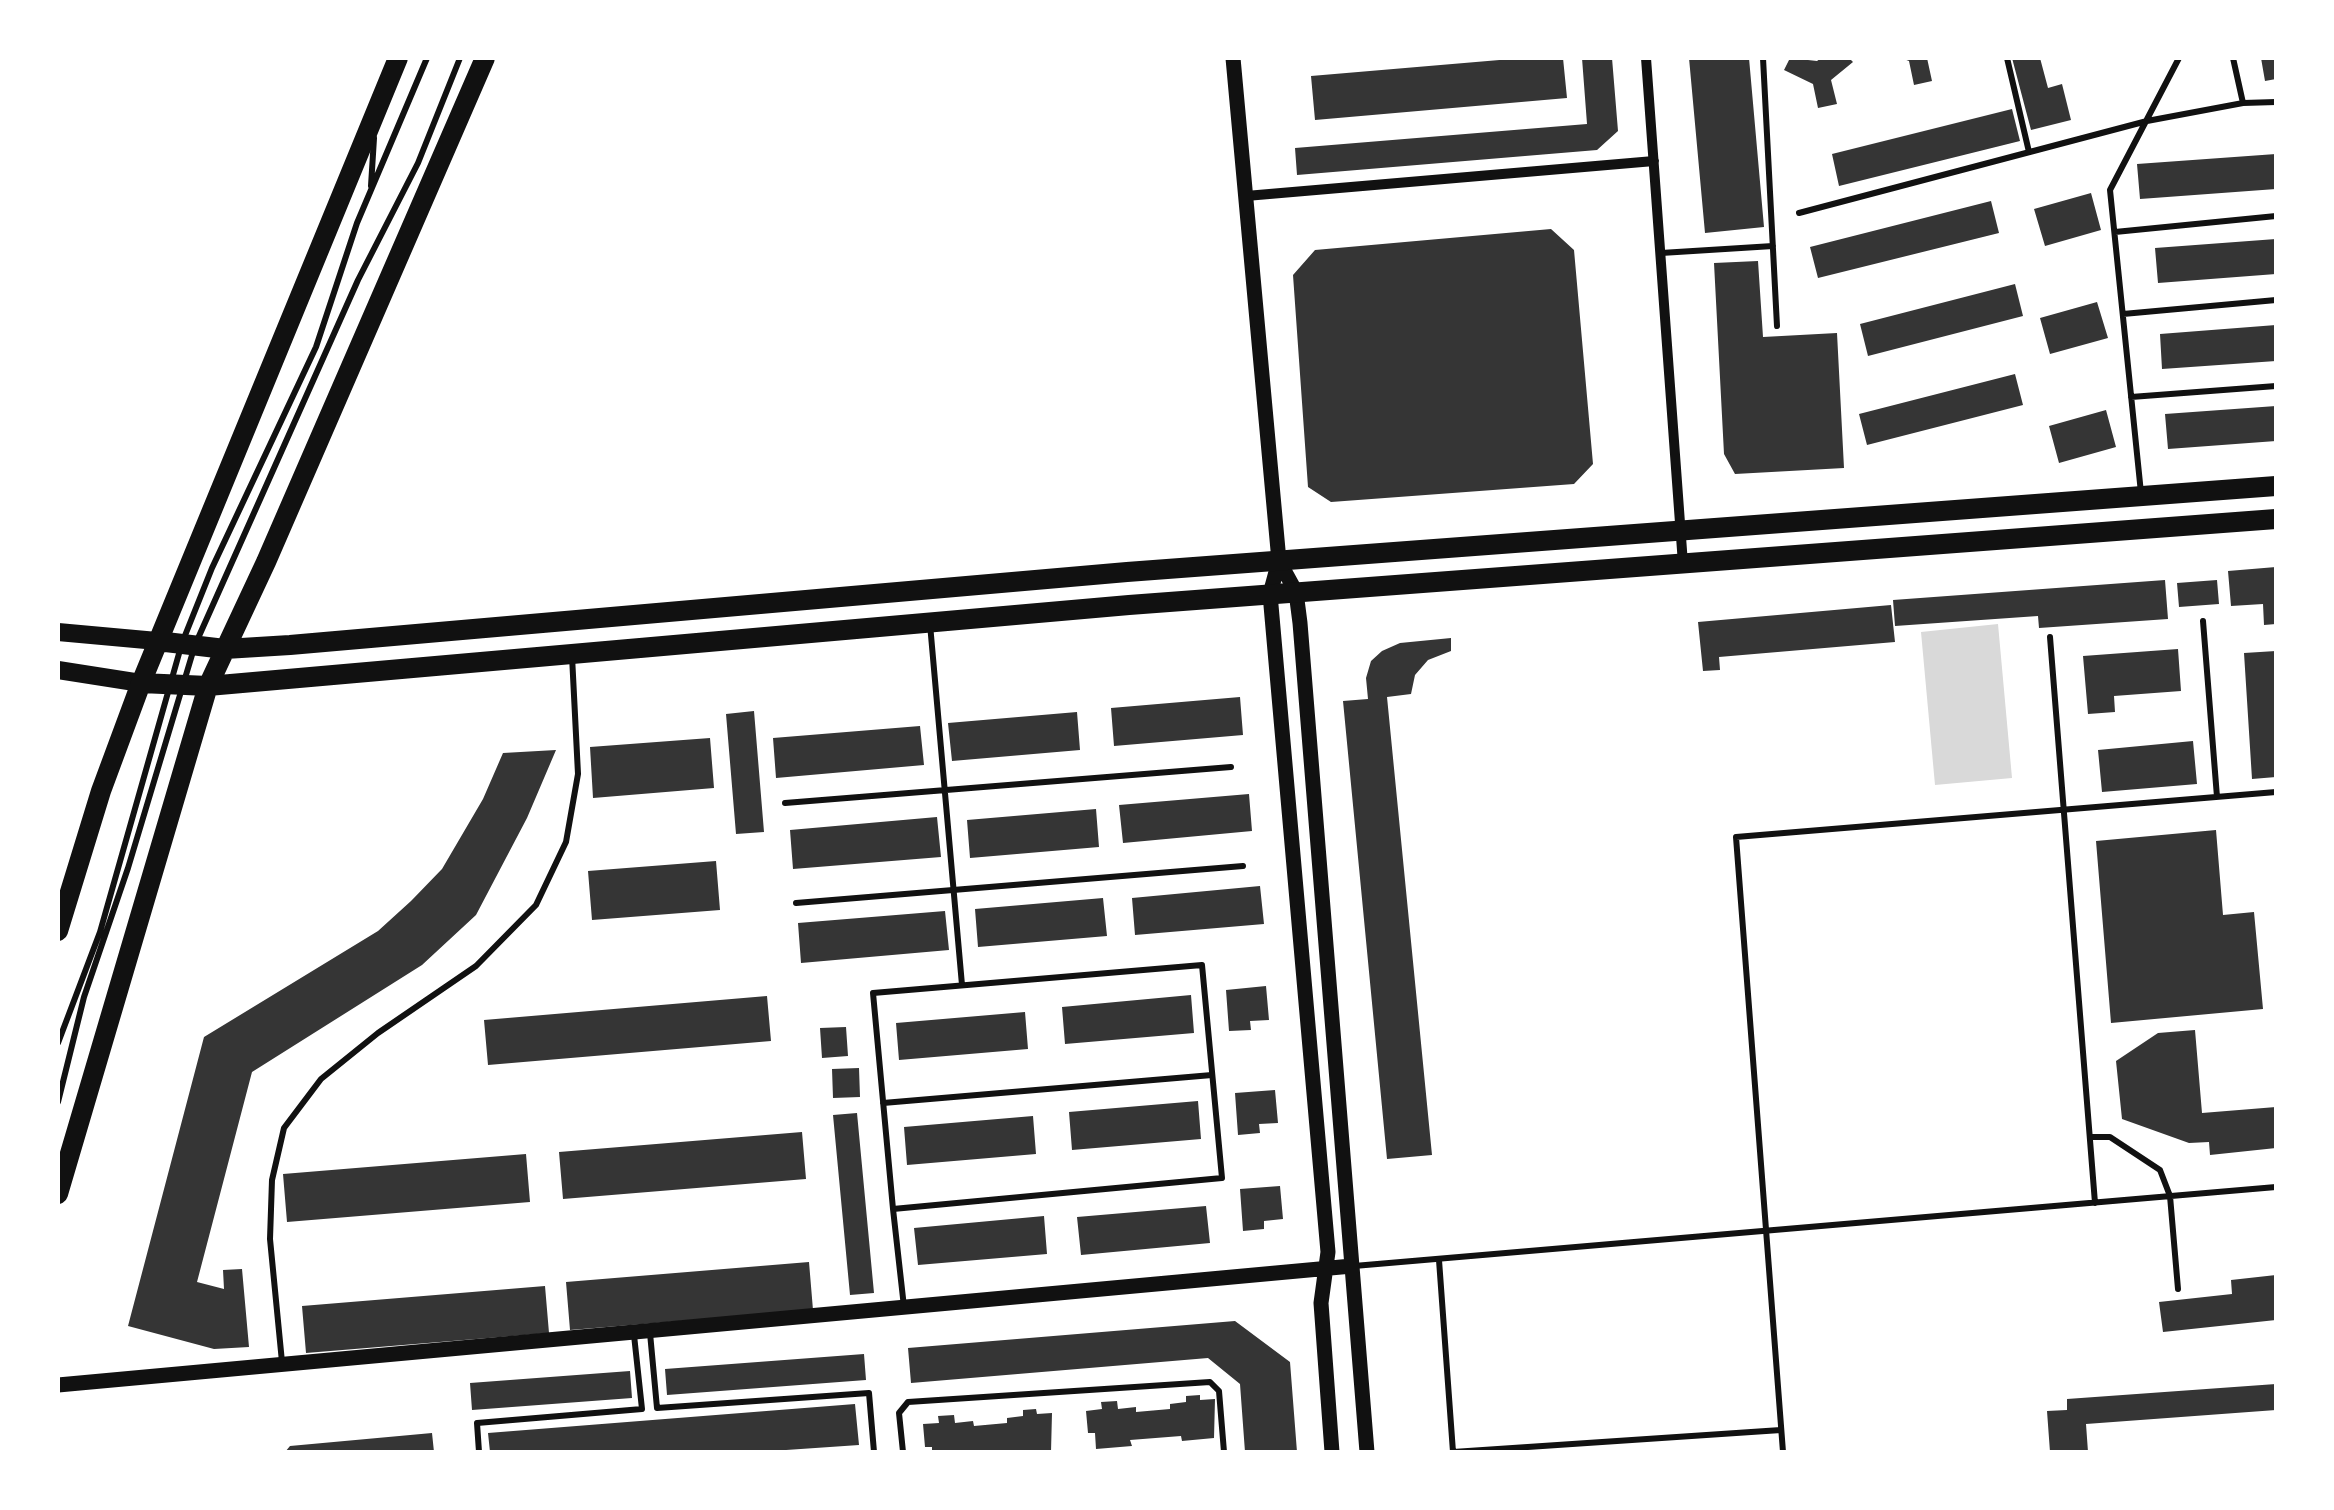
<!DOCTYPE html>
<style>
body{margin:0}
#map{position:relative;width:2334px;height:1510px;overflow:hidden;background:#fff;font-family:Karla,sans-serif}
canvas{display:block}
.frame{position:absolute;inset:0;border:60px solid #fff;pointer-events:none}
</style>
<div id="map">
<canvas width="2334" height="1510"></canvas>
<div class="frame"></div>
</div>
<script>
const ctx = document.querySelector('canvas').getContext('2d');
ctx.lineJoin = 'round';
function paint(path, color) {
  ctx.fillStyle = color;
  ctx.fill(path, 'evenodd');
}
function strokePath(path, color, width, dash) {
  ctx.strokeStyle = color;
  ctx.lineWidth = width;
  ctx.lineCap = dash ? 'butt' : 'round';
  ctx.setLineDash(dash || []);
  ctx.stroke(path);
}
paint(new Path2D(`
 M1998 624 2012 778 1935 785 1921 632Z`), '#d9d9d9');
paint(new Path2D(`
 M1523 58H1563L1567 98 1315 120 1311 76Z
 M1582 58H1612L1618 131 1597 150 1297 175 1295 148 1587 124Z
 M1689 58H1749L1764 227 1705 233Z
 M1790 58 1817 61 1821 58H1849L1853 62 1831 80 1837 104 1818 108 1813 84 1784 70Z
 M1901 58H1927L1932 81 1914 85 1909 61Z
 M2012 58H2040L2048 88 2062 84 2071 120 2031 130Z
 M2261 58H2276V79L2265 81Z
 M2012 109 2020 141 1839 186 1832 154Z
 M2276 154V189L2140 199 2137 164Z
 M2091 193 2101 230 2045 246 2034 209Z
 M1991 201 1999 233 1818 278 1810 247Z
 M1551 229 1574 250 1593 464 1574 484 1331 502 1308 487 1293 275 1315 250Z
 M2276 239V274L2158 283 2155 248Z
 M1758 261 1763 337 1837 333 1844 468 1735 474 1724 454 1714 263Z
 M2015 284 2023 316 1868 356 1860 324Z
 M2097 302 2108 338 2050 354 2040 318Z
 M2276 325V361L2162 369 2160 334Z
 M2015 374 2023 405 1867 445 1859 414Z
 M2276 406V441L2168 449 2165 414Z
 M2106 410 2116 447 2059 463 2049 426Z
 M2276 567V624L2264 625 2263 604 2231 606 2228 571Z
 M2165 580 2168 619 2039 628 2038 616 1895 626 1893 600Z
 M2217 580 2219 604 2179 607 2177 583Z
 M1891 605 1895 642 1719 657 1720 670 1703 671 1698 622Z
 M1451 638V651L1428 660 1415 675 1411 694 1387 697 1432 1155 1387 1159 1343 701 1368 699 1366 678 1371 661 1382 651 1400 643Z
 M2178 649 2181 691 2114 696 2115 712 2088 714 2083 656Z
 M2276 651V777L2252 779 2244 653Z
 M1240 697 1243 735 1114 746 1111 708Z
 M754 711 764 832 736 834 726 714Z
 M1077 712 1080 750 952 761 948 723Z
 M920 726 924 765 776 778 773 738Z
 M710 738 714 788 593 798 590 747Z
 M2193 741 2197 784 2102 792 2098 750Z
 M556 750 527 818 476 915 422 965 252 1072 197 1282 224 1289 223 1270 242 1269 249 1347 214 1349 128 1326 204 1037 378 931 411 901 442 869 483 799 503 753Z
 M1249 794 1252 831 1123 843 1119 805Z
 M1096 809 1099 847 970 858 967 820Z
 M937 817 941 857 793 869 790 830Z
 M2216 830 2223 915 2254 912 2263 1009 2111 1023 2096 841Z
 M716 861 720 910 592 920 588 871Z
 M1260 886 1264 924 1135 935 1132 898Z
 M1103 898 1107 936 978 947 975 909Z
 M945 911 949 950 801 963 798 923Z
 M1266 986 1269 1020 1250 1021 1251 1030 1229 1031 1226 990Z
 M1191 995 1194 1033 1065 1044 1062 1007Z
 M767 996 771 1041 488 1065 484 1020Z
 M1025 1012 1028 1049 899 1060 896 1023Z
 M846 1027 848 1056 822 1058 820 1028Z
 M2195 1030 2202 1113 2276 1107V1148L2210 1155 2209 1142 2189 1143 2122 1119 2116 1061 2158 1033Z
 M859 1068 860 1097 833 1098 832 1069Z
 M1275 1090 1278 1123 1259 1124 1260 1133 1238 1135 1235 1093Z
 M1198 1101 1201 1139 1072 1150 1069 1112Z
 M857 1113 874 1293 850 1295 833 1115Z
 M1033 1116 1036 1154 907 1165 904 1127Z
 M802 1132 806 1179 563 1199 559 1152Z
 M526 1154 530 1202 287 1222 283 1174Z
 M1280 1186 1283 1219 1264 1221V1229L1243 1231 1240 1189Z
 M1206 1206 1210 1243 1081 1255 1077 1217Z
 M1044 1216 1047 1254 918 1265 914 1228Z
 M809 1262 813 1310 570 1330 566 1282Z
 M2276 1275V1320L2163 1332 2159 1302 2232 1294 2231 1280Z
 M545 1286 549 1333 306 1353 302 1306Z
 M1235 1321 1290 1362 1297 1452H1245L1240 1384 1208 1358 911 1383 908 1348Z
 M864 1354 866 1380 667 1395 665 1369Z
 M630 1371 632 1398 472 1410 470 1383Z
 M2276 1384V1410L2086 1424 2088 1452H2050L2047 1411 2067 1410V1399Z
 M1200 1395V1400L1215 1399 1214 1438 1182 1441 1181 1436 1130 1440 1132 1446 1096 1449 1095 1433H1088L1086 1411 1102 1409 1101 1402 1117 1401 1118 1409 1136 1407V1412L1170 1409V1404L1186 1402V1396Z
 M855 1404 859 1445 757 1452H490L488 1433Z
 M1036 1409 1037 1414 1052 1413 1051 1452H932V1447H925L923 1424 939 1423 938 1416 954 1415 955 1423 973 1421 974 1426 1007 1423V1418L1023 1416V1410Z
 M432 1433 434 1452H285L290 1446Z`), '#353535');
strokePath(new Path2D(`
 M1763 58 1777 326
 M2007 58 2029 152
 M2233 58 2243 103
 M371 186 374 138
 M1799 213 2147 121 2243 103 2276 102
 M2115 232 2276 216
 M1661 253 1773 246
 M2123 314 2276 300
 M2131 397 2276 386
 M2141 493 2110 190 2179 58
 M2203 621 2217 797
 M930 624 962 985
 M2050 637 2095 1203
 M785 803 1231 767
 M796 903 1243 866
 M1202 965 1222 1178 893 1209 873 993Z
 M58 1043 100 932 182 643 212 568 316 347 357 223 427 58
 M58 1102 84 997 128 868 195 645 358 280 418 163 460 58
 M883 1103 1212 1075
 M2090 1137H2110L2160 1170 2170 1196 2178 1289
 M893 1209 904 1307
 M1439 1260 1453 1452
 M1354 1266 2276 1187
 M650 1333 657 1408 869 1393 874 1452
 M282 1362 270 1239 272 1180 284 1128 321 1079 378 1033 476 966 536 905 566 842 578 774 572 656
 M479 1452 477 1423 642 1409 634 1335
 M903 1452 899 1413 908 1402 1210 1382 1219 1391 1224 1452
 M1453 1452 1781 1430
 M1783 1452 1736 837 2276 792`), '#111', 6);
strokePath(new Path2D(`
 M1646 58 1683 564
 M1246 196 1654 161`), '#111', 10);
strokePath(new Path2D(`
 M1233 58 1279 561 1270 594 1328 1252 1321 1303 1332 1452
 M1279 561 1296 592 1300 623 1367 1452
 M58 1385 1352 1266`), '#111', 15);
strokePath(new Path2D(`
 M58 632 157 641
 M58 670 141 683`), '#111', 18);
strokePath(new Path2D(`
 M157 641 225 649 290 645 1127 572 2276 486
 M141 683 208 686 1129 605 2276 519
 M58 931 101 791 141 683 398 58
 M58 1194 208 686 266 562 485 58`), '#111', 20);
</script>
